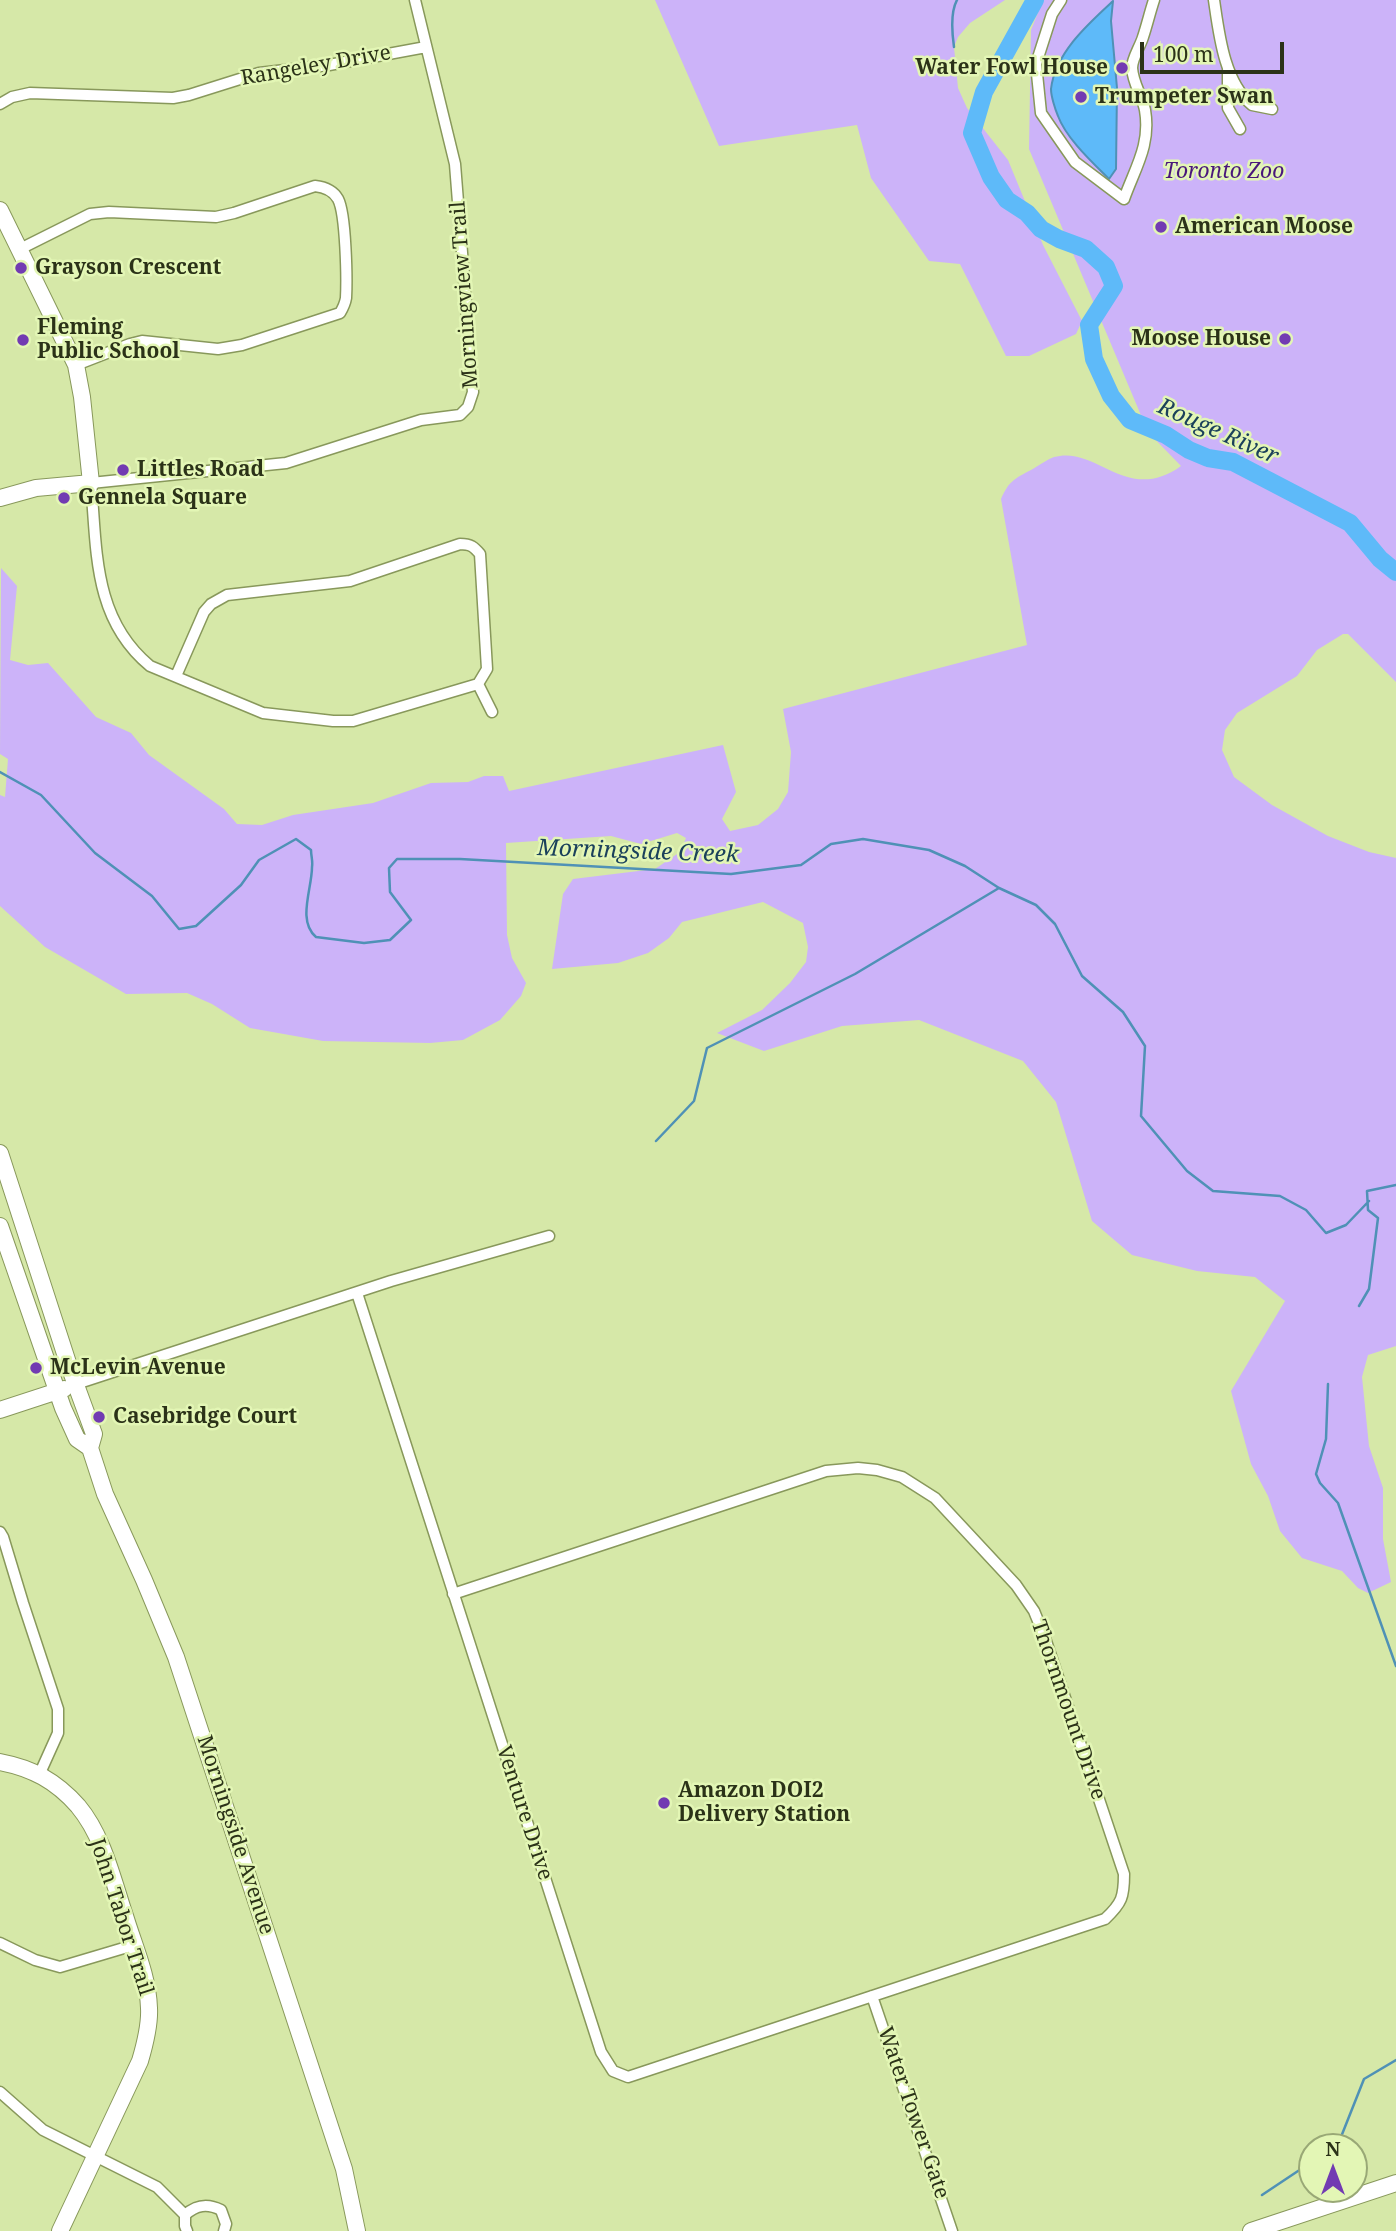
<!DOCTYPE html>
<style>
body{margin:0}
#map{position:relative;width:1396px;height:2231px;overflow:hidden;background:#d6e8a8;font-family:"Noto Serif",serif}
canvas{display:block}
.north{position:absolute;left:1298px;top:2133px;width:70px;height:70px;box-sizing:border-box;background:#e3f6b5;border:2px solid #99a876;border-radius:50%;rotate:0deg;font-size:19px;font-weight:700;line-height:28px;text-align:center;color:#2b3218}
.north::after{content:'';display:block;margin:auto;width:24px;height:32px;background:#723bb2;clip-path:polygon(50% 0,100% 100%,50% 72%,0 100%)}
.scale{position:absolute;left:1140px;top:42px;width:144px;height:32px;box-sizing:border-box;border:4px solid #2b3218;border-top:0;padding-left:9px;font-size:21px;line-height:24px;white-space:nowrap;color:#2b3218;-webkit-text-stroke:5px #e3f6b5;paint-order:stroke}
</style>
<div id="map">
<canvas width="1396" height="2231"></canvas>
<div class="north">N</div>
<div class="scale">100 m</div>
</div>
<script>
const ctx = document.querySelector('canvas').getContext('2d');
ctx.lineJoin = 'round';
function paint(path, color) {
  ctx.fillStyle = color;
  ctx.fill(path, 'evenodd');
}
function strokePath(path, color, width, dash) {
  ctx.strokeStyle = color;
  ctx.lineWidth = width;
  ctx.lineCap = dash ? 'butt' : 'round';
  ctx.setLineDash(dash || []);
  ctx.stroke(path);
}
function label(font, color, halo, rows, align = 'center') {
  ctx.font = font + ' "Noto Serif",serif';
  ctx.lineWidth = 5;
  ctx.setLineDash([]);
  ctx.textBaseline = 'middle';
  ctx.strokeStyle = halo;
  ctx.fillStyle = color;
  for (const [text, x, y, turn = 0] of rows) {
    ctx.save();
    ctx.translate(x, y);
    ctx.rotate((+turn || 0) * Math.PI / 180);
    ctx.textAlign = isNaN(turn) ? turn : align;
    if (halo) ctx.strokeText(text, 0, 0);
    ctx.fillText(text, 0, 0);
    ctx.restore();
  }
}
paint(new Path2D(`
 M655 0H1005L970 23 958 37 954 47 958 88 967 108 1008 160 1043 245 1082 321 1076 334 1029 356H1006L960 264 929 261 871 178 857 125 719 146Z
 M1043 0H1396V682L1348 634H1343L1317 650 1297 676 1237 713 1225 730 1222 750 1234 777 1272 805 1328 836 1369 852 1396 858V1346L1368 1355 1362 1377 1369 1446 1383 1488V1539L1391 1582 1368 1593 1358 1588 1342 1571 1302 1558 1280 1531 1268 1496 1251 1464 1231 1391 1285 1301 1255 1277 1197 1271 1132 1255 1092 1221 1056 1102 1023 1061 919 1020 842 1026 764 1051 717 1033 762 1010 790 983 806 962 808 947 803 923 763 902 682 922 669 938 648 953 618 963 552 969 563 894 573 879 655 869 680 852 686 838 677 833 641 844 611 836 506 843 507 935 512 958 526 983 521 996 500 1020 463 1040 430 1043 323 1041 250 1028 212 1004 187 993 126 994 45 947 0 906V795L5 797 8 759 0 754 1 568 17 586 10 660 28 665 48 663 96 717 131 733 149 755 224 809 237 824 262 825 293 815 373 803 431 783 468 782 484 776H503L509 791 723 745 736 792 722 819 730 831 758 825 778 809 788 792 791 752 783 709 1027 645 1001 499C1009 481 1014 479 1031 470 1038 466 1046 460 1054 457 1097 445 1127 505 1181 466L1148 432 1029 149 1031 30Z`), '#ccb3f9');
const water = new Path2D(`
 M1113 1 1111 21 1117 88 1116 169 1109 179C1092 162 1066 138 1058 116 1055 109 1051 96 1051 89 1055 53 1088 24 1113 1Z`);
paint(water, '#5ebaf9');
strokePath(water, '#4f91b6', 2);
strokePath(new Path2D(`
 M954 47C952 33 950 13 957 0
 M0 772 41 795 95 853 152 896 179 929 196 926 241 885 259 860 296 839 311 850C311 856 313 861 312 867 312 889 297 921 316 937L364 943 390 940 411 920 390 892 389 868 397 859H460L731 874 801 865 831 844 863 839 929 850 965 866 999 888 1036 905 1055 924 1082 976 1123 1012 1145 1046 1141 1116 1187 1171 1213 1191 1280 1196 1306 1210 1326 1233 1346 1225 1369 1201
 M656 1141 694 1101 707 1048 855 974 999 888
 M1359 1306 1369 1289 1378 1218 1368 1210 1367 1191 1396 1185
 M1328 1384 1326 1439 1316 1474 1320 1483 1338 1503 1396 1666
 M1337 2147 1364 2079 1396 2060
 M1262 2195 1304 2167`), '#4f91b6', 2.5);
strokePath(new Path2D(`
 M1035 0 984 92 972 133 991 177 1007 200 1027 213 1041 229 1059 239 1086 249 1106 267 1114 286 1089 325 1094 359 1111 396 1130 420 1166 435 1189 450 1208 458 1233 462 1350 523 1380 559 1396 572`), '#5ebaf9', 18);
const street = new Path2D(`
 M1061 0 1052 14 1036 64 1041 113 1075 162 1124 199C1135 168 1151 145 1145 110 1142 95 1133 84 1132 68 1132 58 1140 47 1143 37 1147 25 1150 12 1154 0
 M1214 0C1219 34 1224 82 1252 105L1272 109
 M1228 70V108L1240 129
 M0 104 12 97 30 93 173 98 189 95 259 73 329 65 426 47
 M20 249 90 214 109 212 216 217 234 213 315 186C324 187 333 190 338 199 346 214 347 279 346 298 345 304 343 308 340 313L242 345 218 349 142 341 130 344 76 365
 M176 676 204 612 211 604 227 595 350 581 460 544C471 544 474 547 480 554L487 669 478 684 353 721H333L263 713 150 666C93 619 97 551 91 483L286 463 421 420 460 415 468 407 473 392 455 164 415 0
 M478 684 492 712
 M357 1293 601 2052 613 2071 628 2077 1105 1919C1122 1903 1124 1897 1124 1874L1045 1638 1034 1611 1016 1585 935 1498 902 1477 877 1470 858 1468 826 1471 453 1594
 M76 1384 391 1281 549 1236
 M0 1532 3 1537 23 1603 58 1709V1733L40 1773
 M0 1943 35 1960 60 1967 134 1945
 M872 1996 952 2231
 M0 2092 43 2130 157 2187 185 2215
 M187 2231 185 2226V2215C196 2205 207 2203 221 2210L226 2224 224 2231`);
const secondary = new Path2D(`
 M0 210 76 365 82 397 91 483 36 488 0 498
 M0 1153 69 1366 94 1434 90 1448
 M0 1226 63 1408 77 1439 90 1448 105 1494 144 1580 176 1657 344 2169 357 2231
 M0 1410 64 1389
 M0 1762C32 1768 56 1781 78 1806 104 1837 113 1881 126 1919 135 1948 148 1977 149 2008 150 2025 145 2044 140 2061L60 2231
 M1251 2231 1396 2183`);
strokePath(street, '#88985b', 13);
strokePath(secondary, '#88985b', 18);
strokePath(street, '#fff', 10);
strokePath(secondary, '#fff', 16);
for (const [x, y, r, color] of [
 [1122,68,7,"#723bb2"],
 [1081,97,7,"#723bb2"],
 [1161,227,7,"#723bb2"],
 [21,268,7,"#723bb2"],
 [1285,339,7,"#723bb2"],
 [23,340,7,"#723bb2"],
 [123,470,7,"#723bb2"],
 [64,498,7,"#723bb2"],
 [36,1368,7,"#723bb2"],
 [99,1417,7,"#723bb2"],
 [664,1803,7,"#723bb2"]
]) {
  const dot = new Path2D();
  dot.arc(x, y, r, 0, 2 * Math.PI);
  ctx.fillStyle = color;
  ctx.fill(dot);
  strokePath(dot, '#e3f6b5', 2.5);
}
label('21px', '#2b3218', '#e3f6b5', [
 ["Rangeley Drive",316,66,-10],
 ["Morningview Trail",465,295,-94],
 ["Thornmount Drive",1068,1710,71],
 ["Venture Drive",524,1813,72],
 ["Morningside Avenue",235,1835,72],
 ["John Tabor Trail",121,1917,72],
 ["Water Tower Gate",913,2113,71]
]);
label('bold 21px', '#2b3218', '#e3f6b5', [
 ["Water Fowl House",1108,68,"right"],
 ["Trumpeter Swan",1095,97],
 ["American Moose",1175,227],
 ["Grayson Crescent",35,268],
 ["Fleming",37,328],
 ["Public School",37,352],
 ["Moose House",1271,339,"right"],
 ["Littles Road",137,470],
 ["Gennela Square",78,498],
 ["McLevin Avenue",50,1368],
 ["Casebridge Court",113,1417],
 ["Amazon DOI2",678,1791],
 ["Delivery Station",678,1815]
], 'left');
label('italic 21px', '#49177b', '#e3f6b5', [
 ["Toronto Zoo",1224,172]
]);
label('italic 23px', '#1b415b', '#e3f6b5', [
 ["Rouge River",1218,432,24],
 ["Morningside Creek",638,852,2]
]);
</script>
